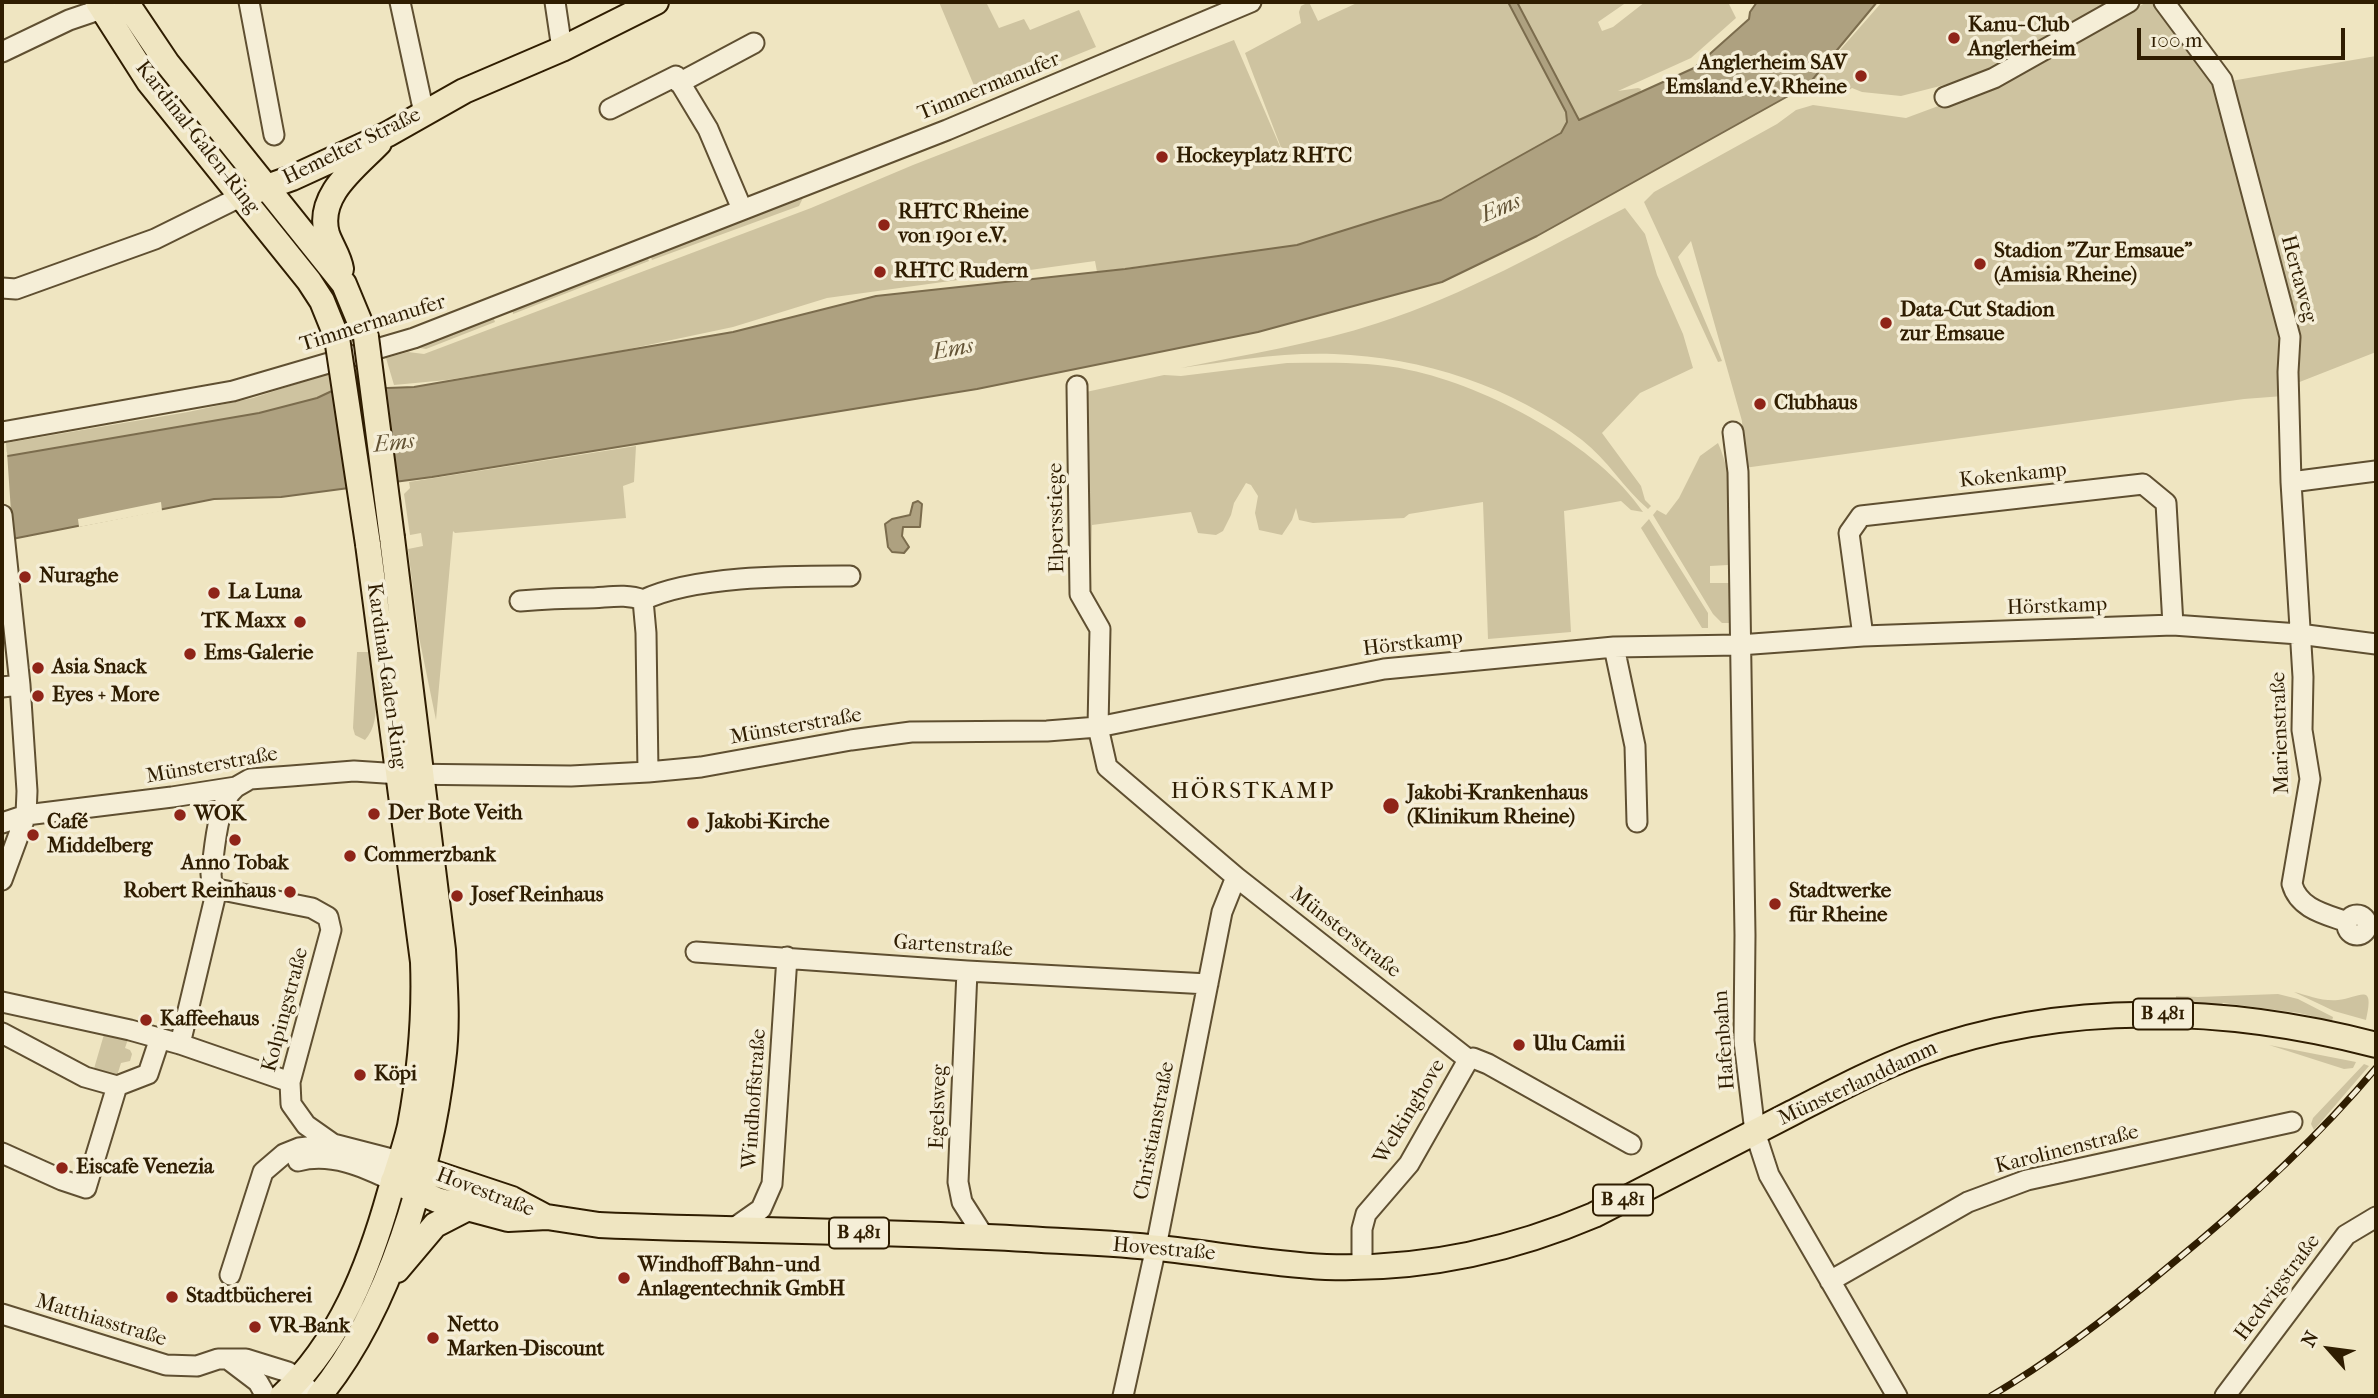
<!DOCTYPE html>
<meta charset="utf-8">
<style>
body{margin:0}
#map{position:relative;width:2378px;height:1398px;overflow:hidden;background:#efe5c1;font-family:"IM FELL French Canon",serif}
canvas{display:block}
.frame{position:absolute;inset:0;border:4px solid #2f1d01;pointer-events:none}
.north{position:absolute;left:2294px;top:1314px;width:70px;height:70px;-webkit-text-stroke:5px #f5eed7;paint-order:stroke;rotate:298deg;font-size:19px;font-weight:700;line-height:28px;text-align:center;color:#2f1d01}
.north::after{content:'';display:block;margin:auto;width:24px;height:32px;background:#2f1d01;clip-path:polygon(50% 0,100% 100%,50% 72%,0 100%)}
.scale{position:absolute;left:2137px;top:28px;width:208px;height:32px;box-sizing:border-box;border:4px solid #2f1d01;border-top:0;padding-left:9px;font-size:21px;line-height:24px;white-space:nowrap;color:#2f1d01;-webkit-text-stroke:5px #f5eed7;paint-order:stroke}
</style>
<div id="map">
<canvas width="2378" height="1398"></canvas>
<div class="frame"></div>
<div class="north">N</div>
<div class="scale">100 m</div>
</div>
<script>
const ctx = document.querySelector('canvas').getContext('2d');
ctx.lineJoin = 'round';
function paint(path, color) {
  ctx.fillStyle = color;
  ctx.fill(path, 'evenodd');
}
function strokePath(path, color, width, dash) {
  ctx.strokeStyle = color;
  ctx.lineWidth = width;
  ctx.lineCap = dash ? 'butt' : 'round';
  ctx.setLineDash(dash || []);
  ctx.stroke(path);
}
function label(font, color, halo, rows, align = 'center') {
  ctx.font = font + ' "IM FELL French Canon",serif';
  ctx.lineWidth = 7;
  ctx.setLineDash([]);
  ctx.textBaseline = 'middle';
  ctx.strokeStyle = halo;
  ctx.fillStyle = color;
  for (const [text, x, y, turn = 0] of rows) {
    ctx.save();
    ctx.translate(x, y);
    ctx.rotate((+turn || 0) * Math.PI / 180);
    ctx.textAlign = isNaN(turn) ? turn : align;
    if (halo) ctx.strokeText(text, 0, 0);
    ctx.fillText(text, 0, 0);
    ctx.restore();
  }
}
paint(new Path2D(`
 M939 2H986L999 28 1024 19 1030 30 1079 10 1096 47 978 95Z
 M1309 2 1318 21 1359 2H1508L1566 113 1567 122 1561 133 1441 200 1297 245 1097 272 1095 261 827 298 733 327 596 356 447 380 394 385 386 358 408 352 424 354 811 208 913 165 1234 40 1285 158 1245 53 1301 23 1299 12 1301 6Z
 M1517 2H1627L1598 22 1602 31 1613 27 1645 2H1728L1736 18 1691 58 1618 91 1638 88 1641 89 1640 93 1579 120Z
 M1882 2H2124L1991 73 1901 96 1862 92 1852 88 1845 93 1812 82Z
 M2147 2H2162L2218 82 2282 333 2283 396 2244 399 1744 468 1742 421 1691 241 1678 257 1722 361 1718 362 1644 202 1654 192 1777 124 1796 110 1813 105 1906 118 1995 85Z
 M2376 56V352L2297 383 2299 336 2231 81Z
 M801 196 803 198 799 206 652 260 650 255Z
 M1625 208 1645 234 1657 275 1683 334 1693 368 1640 393 1602 433 1641 486 1645 500 1651 506 1648 509C1624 489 1608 460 1582 440 1513 387 1422 357 1334 354 1283 352 1231 361 1181 368 1247 354 1314 344 1378 323 1465 295 1545 249 1625 208Z
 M647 256 649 261 513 314 512 308Z
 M493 316 495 322 426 349 408 346Z
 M1287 363C1328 363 1369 361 1409 370 1487 386 1598 445 1643 512L1631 510 1621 501 1564 511 1571 632 1488 639 1483 502 1409 514 1404 518 1313 523 1299 520 1296 508 1292 520 1282 535 1259 530 1255 513 1258 496 1251 485 1246 483 1234 503 1231 515 1223 531 1216 535 1198 533 1191 512 1092 525 1091 571 1084 574 1086 392 1164 375 1181 376Z
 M330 373 334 390 317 398 259 413 7 456 6 443 188 412 253 398Z
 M1718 443C1736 483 1731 529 1731 572H1728V565L1710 566V583H1731L1733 617 1730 623H1722L1713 614 1653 515 1657 510 1666 515 1679 498 1700 456Z
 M636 446 634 482 623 486 626 518 455 533 453 531 436 720 419 637 408 549 423 546 421 533 410 535 404 494 410 488 409 482Z
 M1649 519 1708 613V628H1702L1641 528Z
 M357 652H368C372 678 385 719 365 740L355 735 353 728Z
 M2294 992C2307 995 2324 1002 2338 1000 2360 998 2375 981 2366 1020L2334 1011Z
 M2278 994 2298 999 2333 1017 2332 1021 2299 1013 2223 1003 2220 1006 2176 1003V996L2198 997Z
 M105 1031 129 1036 125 1048 130 1050 132 1054 130 1061 121 1063 116 1079 93 1072Z
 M2269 1045 2356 1062 2353 1068 2344 1069Z
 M2364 1064 2369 1066 2314 1130 2311 1124 2313 1118Z`), '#cec3a0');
const water = new Path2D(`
 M1508 2H1517L1579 120 1694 68 1749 19 1750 12 1757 2H1877L1808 85 1537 236 1442 282 1258 332 977 389 432 477 281 497 214 499 2 541V457L259 413 317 398 334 390 414 387 733 332 876 296 1125 269 1297 245 1441 200 1561 133 1567 122 1566 112Z
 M918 501 922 504 920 527H903L902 536 909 547 904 553 892 552 888 547 885 524 892 519 910 515 913 503Z`);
paint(water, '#aea180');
strokePath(water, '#7b6c4d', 2);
paint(new Path2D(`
 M7 452 13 542 2 545V453Z
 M161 502 162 511 79 527 78 519Z`), '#efe5c1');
const minor = new Path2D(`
 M249 2 274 135
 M400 2 424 113
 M555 2 562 49
 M2164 2 2222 80 2290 337 2288 372 2291 482 2303 677 2302 730 2310 779 2292 884C2299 909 2325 914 2347 922
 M2 52 69 20 122 2
 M679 83 754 43
 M1945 97 1994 78 2129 2
 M610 109 676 76 708 129 742 209
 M2 288 16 289 155 239 242 196
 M1077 386 1080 594 1100 629 1098 727 1107 767 1236 877 1469 1060
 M2 432 233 391 414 338 947 130 1251 2
 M1733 432 1738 472 1745 935 1744 1041 1755 1132 1769 1175 1897 1396
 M2291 482 2376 471
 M2 515 20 685 27 791 26 815 2 880
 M520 601C543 599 565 598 587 598 606 598 625 593 643 600
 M1863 636 1849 533 1861 516 2143 484 2166 503 2173 625
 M1614 647 1635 746 1637 822
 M2 687 20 685
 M648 772 646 633 643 600C696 575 791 576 850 576
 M2 823 26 815 172 797 236 787 250 779 291 776 354 771 400 774 571 776 648 772 701 767 851 740 911 732 1047 731 1098 727 1384 669 1614 647 1739 645 1863 636 2173 625 2299 634 2376 644
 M217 889 312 908 328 917 331 930 290 1082 291 1104 306 1125 333 1144 399 1161
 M2347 925a10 10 0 1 1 20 0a10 10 0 1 1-20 0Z
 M696 952 967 971 1208 984
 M967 971 958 1182 962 1202 985 1238
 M2 1002 130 1030 180 1044 290 1082
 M2 1033 85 1077 117 1086 148 1074 160 1038
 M180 1044 217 889 212 885 211 874C215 850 216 803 236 787
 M2 1153 62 1180 86 1188 117 1086
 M298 1161C331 1152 364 1167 393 1181
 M734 1228 761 1209 772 1184 787 957
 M1362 1266V1229L1366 1214 1409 1164 1467 1062 1473 1058 1488 1064 1631 1144
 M230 1275 263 1172 284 1154 299 1148 333 1144
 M1830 1281 1968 1202 2027 1180 2292 1122
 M2 1314 166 1365 197 1366 218 1359H246L288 1372 316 1396
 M229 1360 258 1382 266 1396
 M1123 1396 1156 1247 1222 912 1236 877
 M2225 1396 2346 1235 2376 1217`);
const major = new Path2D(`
 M98 2 149 82 309 281 322 301 337 338
 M126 2 167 63 344 284 366 337
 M242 196 292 178 388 134 464 91 562 49 656 2
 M341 269C339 256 331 246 327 234 316 195 356 167 379 143
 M407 1164 512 1199 546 1217
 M393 1181 437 1200 508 1219 547 1217 599 1225C741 1231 884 1231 1027 1239 1070 1242 1115 1243 1158 1248 1214 1254 1270 1264 1326 1267 1418 1270 1510 1251 1594 1215 1660 1181 1726 1147 1792 1113 1833 1092 1874 1070 1917 1054 2064 1000 2226 1006 2376 1045
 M397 1270 435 1225 466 1209
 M282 1396C340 1342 369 1267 390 1192 397 1170 405 1148 410 1126 420 1072 425 1016 423 962L368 544
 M319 1396C390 1309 430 1172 443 1061 448 1024 445 987 443 950L392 538`);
strokePath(minor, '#5f4f31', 23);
strokePath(major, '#2f1d01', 28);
strokePath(minor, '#f5eed7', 19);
strokePath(major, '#efe5c1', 24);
const rail = new Path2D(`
 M1991 1396C2054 1359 2112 1314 2168 1267 2243 1206 2314 1142 2376 1068`);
strokePath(rail, '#2f1d01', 7);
strokePath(rail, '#f5eed7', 4.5, [13]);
const majorBridge = new Path2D(`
 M366 337 392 538
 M337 338 368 544`);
strokePath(majorBridge, '#2f1d01', 28, []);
strokePath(majorBridge, '#efe5c1', 24);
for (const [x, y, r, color] of [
 [1954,38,7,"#8f2418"],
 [1861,76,7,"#8f2418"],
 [1162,157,7,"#8f2418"],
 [884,225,7,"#8f2418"],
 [1980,264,7,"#8f2418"],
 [880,272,7,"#8f2418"],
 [1886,323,7,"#8f2418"],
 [1760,404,7,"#8f2418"],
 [25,577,7,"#8f2418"],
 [214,593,7,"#8f2418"],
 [300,622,7,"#8f2418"],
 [190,654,7,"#8f2418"],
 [38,668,7,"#8f2418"],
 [38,696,7,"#8f2418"],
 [1391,806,9,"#8f2418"],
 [374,814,7,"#8f2418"],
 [180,815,7,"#8f2418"],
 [693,823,7,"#8f2418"],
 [33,835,7,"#8f2418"],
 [235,840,7,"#8f2418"],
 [350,856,7,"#8f2418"],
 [290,892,7,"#8f2418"],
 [457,896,7,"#8f2418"],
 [1775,904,7,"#8f2418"],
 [146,1020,7,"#8f2418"],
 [1519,1045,7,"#8f2418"],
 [360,1075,7,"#8f2418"],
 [62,1168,7,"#8f2418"],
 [624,1278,7,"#8f2418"],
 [172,1297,7,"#8f2418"],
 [255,1327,7,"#8f2418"],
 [433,1338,7,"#8f2418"]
]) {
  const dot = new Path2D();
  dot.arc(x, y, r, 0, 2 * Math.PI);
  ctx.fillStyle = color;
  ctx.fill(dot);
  strokePath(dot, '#f5eed7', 2.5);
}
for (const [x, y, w] of [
 [2163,1014,60],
 [1623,1200,60],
 [859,1233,60]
]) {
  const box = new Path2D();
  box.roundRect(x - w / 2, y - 15.5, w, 31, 5);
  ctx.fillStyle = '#f5eed7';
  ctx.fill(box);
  strokePath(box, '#2f1d01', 2);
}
label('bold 19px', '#2f1d01', null, [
 ["B 481",2163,1014],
 ["B 481",1623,1200],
 ["B 481",859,1233]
]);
label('bold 21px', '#2f1d01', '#f5eed7', [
 ["Kanu- Club",1968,26],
 ["Anglerheim",1968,50],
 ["Anglerheim SAV",1847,64,"right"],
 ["Emsland e.V. Rheine",1847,88,"right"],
 ["Hockeyplatz RHTC",1176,157],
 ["RHTC Rheine",898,213],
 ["von 1901 e.V.",898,237],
 ["Stadion \"Zur Emsaue\"",1994,252],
 ["(Amisia Rheine)",1994,276],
 ["RHTC Rudern",894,272],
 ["Data-Cut Stadion",1900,311],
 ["zur Emsaue",1900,335],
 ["Clubhaus",1774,404],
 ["Nuraghe",39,577],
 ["La Luna",228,593],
 ["TK Maxx",286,622,"right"],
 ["Ems-Galerie",204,654],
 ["Asia Snack",52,668],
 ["Eyes + More",52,696],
 ["Jakobi-Krankenhaus",1407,794],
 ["(Klinikum Rheine)",1407,818],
 ["Der Bote Veith",388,814],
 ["WOK",194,815],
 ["Café",47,823],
 ["Middelberg",47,847],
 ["Jakobi-Kirche",707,823],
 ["Commerzbank",364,856],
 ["Anno Tobak",235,864,"center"],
 ["Robert Reinhaus",276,892,"right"],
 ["Stadtwerke",1789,892],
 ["für Rheine",1789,916],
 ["Josef Reinhaus",471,896],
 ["Kaffeehaus",160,1020],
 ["Ulu Camii",1533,1045],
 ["Köpi",374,1075],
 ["Eiscafe Venezia",76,1168],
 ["Windhoff Bahn- und",638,1266],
 ["Anlagentechnik GmbH",638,1290],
 ["Stadtbücherei",186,1297],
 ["Netto",447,1326],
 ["Marken-Discount",447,1350],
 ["VR-Bank",269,1327]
], 'left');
label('21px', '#2f1d01', '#f5eed7', [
 ["Timmermanufer",989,87,-22],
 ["Kardinal-Galen-Ring",197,138,52],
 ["Hemelter Straße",352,147,-26],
 ["Hertaweg",2298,279,75],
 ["Timmermanufer",373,324,-17],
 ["Kokenkamp",2013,476,-6],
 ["Elpersstiege",1057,518,-91],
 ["Hörstkamp",2057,607,-2],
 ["Hörstkamp",1413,644,-7],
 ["Kardinal-Galen-Ring",386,676,82],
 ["Münsterstraße",796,727,-10],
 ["Marienstraße",2281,733,-92],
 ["Münsterstraße",212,766,-10],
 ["Münsterstraße",1345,933,38],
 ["Gartenstraße",953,947,4],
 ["Kolpingstraße",286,1010,-75],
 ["Hafenbahn",1725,1040,-94],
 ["Münsterlanddamm",1858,1084,-25],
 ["Windhoffstraße",755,1099,-86],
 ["Egelsweg",939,1107,-88],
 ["Welkinghove",1410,1112,-59],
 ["Christianstraße",1155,1131,-79],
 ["Karolinenstraße",2067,1150,-14],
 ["Hovestraße",485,1193,21],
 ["Hovestraße",1164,1250,5],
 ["Hedwigstraße",2278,1288,-53],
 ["Matthiasstraße",101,1321,17]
]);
label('italic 23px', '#625234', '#f5eed7', [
 ["Ems",1501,209,-23],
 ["Ems",953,350,-10],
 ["Ems",394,444,-6]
]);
ctx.letterSpacing = '2px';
label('23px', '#2f1d01', '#f5eed7', [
 ["HÖRSTKAMP",1253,792]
]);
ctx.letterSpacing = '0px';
</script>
